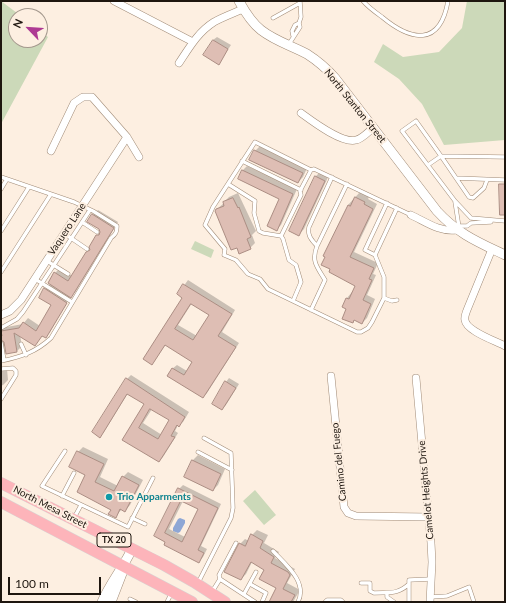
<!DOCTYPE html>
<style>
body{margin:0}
#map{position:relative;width:506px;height:603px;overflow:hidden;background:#fdefe1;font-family:Lato,sans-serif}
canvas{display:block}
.frame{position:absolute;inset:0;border:2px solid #1e160f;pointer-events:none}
.north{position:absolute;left:8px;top:8px;width:40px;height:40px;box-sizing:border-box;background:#fdefe1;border:1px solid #a4988d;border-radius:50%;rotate:295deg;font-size:11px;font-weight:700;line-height:16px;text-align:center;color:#1e160f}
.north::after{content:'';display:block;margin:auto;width:14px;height:18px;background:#ae3a93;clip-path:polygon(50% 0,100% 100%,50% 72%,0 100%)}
.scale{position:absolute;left:8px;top:577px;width:93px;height:18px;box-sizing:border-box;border:2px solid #1e160f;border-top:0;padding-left:5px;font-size:12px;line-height:14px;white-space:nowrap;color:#1e160f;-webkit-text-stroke:3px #fdefe1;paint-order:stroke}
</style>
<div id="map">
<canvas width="506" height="603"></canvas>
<div class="frame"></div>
<div class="north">N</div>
<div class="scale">100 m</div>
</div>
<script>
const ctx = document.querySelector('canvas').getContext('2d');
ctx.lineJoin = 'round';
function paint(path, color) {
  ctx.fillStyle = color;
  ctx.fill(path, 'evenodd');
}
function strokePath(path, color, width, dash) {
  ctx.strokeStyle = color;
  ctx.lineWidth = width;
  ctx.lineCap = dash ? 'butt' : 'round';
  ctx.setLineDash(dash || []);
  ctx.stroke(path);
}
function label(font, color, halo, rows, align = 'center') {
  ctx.font = font + ' Lato,sans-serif';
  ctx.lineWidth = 4;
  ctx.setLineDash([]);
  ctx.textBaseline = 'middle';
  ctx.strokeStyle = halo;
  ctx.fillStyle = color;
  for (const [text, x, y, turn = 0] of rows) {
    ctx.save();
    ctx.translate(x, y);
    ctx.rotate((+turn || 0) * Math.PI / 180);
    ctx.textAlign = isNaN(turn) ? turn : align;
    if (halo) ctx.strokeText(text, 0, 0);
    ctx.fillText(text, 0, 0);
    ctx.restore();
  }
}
paint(new Path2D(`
 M1 1 21 16H16V40H40V31L48 37 1 124Z
 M467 1H505V140L444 145 422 104 399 79 374 62 383 44 403 57 439 52 462 28Z
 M195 241 214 250 211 258 191 249Z
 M255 490 276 515 264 525 243 501Z`), '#ccd9b9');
paint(new Path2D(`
 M180 518 185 520V523L180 532 178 533 173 531V528L178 519Z`), '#8ea7d5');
paint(new Path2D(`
 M217 37 231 45 219 63 213 40Z
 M260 146 307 168 303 177 298 182 255 151Z
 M247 166 297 189 281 225 276 230 281 198 239 179 243 170Z
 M321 171 329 175 304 229 299 234 316 176Z
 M360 192 369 197 368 199 377 204 354 252 378 263 373 274 376 275 367 295 375 299 367 318 362 323 355 319 352 322 348 308 344 306 347 298 357 286 330 272 348 205Z
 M238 193 256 231 252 235 255 243 250 248 216 210 224 203V202L229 197Z
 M98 210 118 222 76 291 70 297 50 332 46 337 43 335 35 344 20 335 22 346 17 351 6 345 4 346 5 352 1 356V328L23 324 28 318 40 326 53 305 45 289 50 284 55 273 60 268 72 276 87 253 91 249 97 236 101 231 93 215Z
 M188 280 235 310 222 332 239 343 207 393 203 397 172 369 177 365 187 371 193 361 166 344 152 364 184 298 178 294ZM192 303 210 315 197 336 178 325Z
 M7 369 8 380 3 385 1 386V370Z
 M131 375 189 412 183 422 178 425 175 431 178 433 163 457 159 461 124 439 146 404 128 393 104 432 100 436 127 379ZM152 409 170 420 162 435 143 423Z
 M229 378 239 384 226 405 222 409 226 382Z
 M83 447 108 459 100 477 118 486 123 477 128 472 143 480 130 505 125 511 122 509 116 516 112 509 87 475 78 452Z
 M198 455 225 469 218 485 213 490 185 476 193 460Z
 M183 485 221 504 201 546 207 549 203 557 199 561 155 536 179 489ZM183 501 199 509 185 537 169 529Z
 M257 530 268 535 264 543 279 552 275 558 295 569 287 583 300 590 293 602H270L278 588 266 569 252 562 246 574 241 579 240 544 245 539 249 541 252 535Z`), '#0003');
const building = new Path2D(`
 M213 40 228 49 219 65 203 55Z
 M254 150 303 173 298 183 249 160Z
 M242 170 293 194 277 231 267 226 279 199 238 179Z
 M315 176 325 181 299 236 289 231Z
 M499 184H505V215H500Z
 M355 197 365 202 364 204 373 209 350 257 374 268 369 279 372 280 363 300 371 304 362 324 354 320 353 323 342 319 346 309 342 307 346 298 349 299 355 286 329 272 330 269 321 265 325 257 323 256 348 205 350 206Z
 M233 198 238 208 239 207 251 237 247 239 251 249 239 254 237 248 231 250 215 211 216 209 224 206 223 202Z
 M92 214 114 228 71 298 48 283 54 272 68 281 86 252 90 250 89 247 96 235H99L100 232 99 229 87 222Z
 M183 284 232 314 218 336 236 347 203 398 167 376 172 368 184 375 192 362 165 345 152 365 143 359 182 298 177 294ZM191 304 209 315 193 340 175 329Z
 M44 288 67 303 46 338 42 336 35 346 14 333 17 352 6 354 4 342 1 340V336H2L1 331 19 328 23 322 36 331 51 305 39 298Z
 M126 378 185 417 179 427 177 425 171 436 175 437 159 462 122 440 144 404 127 394 100 438 92 432ZM150 409 169 420 158 439 139 428Z
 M225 381 236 388 222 410 212 404Z
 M77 451 104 464 95 482 114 491 122 476 139 485 125 512 120 509 116 518 108 514 111 510 77 492 85 475 69 467Z
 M192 460 221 474 213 491 184 477Z
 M178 488 218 508 198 550 204 553 199 563 164 545 165 542 154 536ZM181 501 198 509 182 542 165 533Z
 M251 534 263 541 260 548 274 557 271 563 288 572 290 575 283 589 295 595 291 602H269L276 588 259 579 264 570 251 562 241 580 224 572 239 543 245 546Z`);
paint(building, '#debeb4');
strokePath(building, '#ab8d83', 1);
const service = new Path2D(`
 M363 1C368 7 375 12 382 17 411 41 440 47 448 1
 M273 18 300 3
 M293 36 292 31 295 25 299 23
 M289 44 300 27 299 23 301 17 300 1
 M242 161 301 190
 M428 165 441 156 505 157
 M311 170 255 142 213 207 205 225 225 249 224 255 236 260 248 274 260 279 268 289 357 332H361L368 328 372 322 384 298V277L375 255 365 250 387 203
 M1 177 74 202 93 211 117 226C117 232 116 234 111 238L51 338C36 352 21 357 1 361
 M456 178 505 180
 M487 180 484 188 473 198 469 197 441 156 416 121 402 131 455 201 471 218 505 221
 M228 184 255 201 254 213 259 231 263 233 281 236 283 239 289 260 296 265 301 282 293 301
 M1 189 7 179
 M455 202 459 227
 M82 222 97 232
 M460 226H467L471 223 491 222
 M1 231 29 187
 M65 234 87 249
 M281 236 301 195 300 191 311 170 314 169 411 215
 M317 246 347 184
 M375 255 397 208
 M47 261 68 274
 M1 272 51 194
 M35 279 72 302
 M384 298 392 301 397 300
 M311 310 325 280C317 267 311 261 317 246 312 240 307 236 309 227L332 177
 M1 328 17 319 23 312 90 210
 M1 343 4 360
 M21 344 26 355
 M1 369 13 368 16 371V375L1 399
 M65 451 42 486 128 527 153 478
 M198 452 232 470
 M62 496 74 473
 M74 518 81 505
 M132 518 145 524
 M273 551C285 564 308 582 298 602
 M220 579 219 575 236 543
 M198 583 231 518 233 508 231 453 204 438
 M361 583H370V591L374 593C389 592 397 595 409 584
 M250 584 266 593 262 602
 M212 592 220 579 255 602
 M387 593V597L394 602
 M244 594 256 572
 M431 597 447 596 469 587 474 602
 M130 599 136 602
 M167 602 172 592
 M325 602 327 600H341L343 602
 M409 602V580L431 579`);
const minor = new Path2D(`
 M114 1 193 42
 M179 63C189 48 198 32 214 22 223 17 234 13 243 9
 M301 113C312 121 342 144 356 140 362 139 368 132 373 128
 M51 151 74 103 83 97H92L127 137 139 157
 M411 215C426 222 439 232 456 230
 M492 249 467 310C466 313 464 317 465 320 466 331 496 341 505 346
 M1 315 10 311 21 300 127 137
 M331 376 344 507 348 513 356 516 429 517
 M416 378 431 543 432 562 430 602`);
const tertiary = new Path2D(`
 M239 1C245 12 251 22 261 30 275 41 292 46 307 54 318 61 327 69 335 78L437 211C458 234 478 242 505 255
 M102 602C110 583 123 568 132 549
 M111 602 123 571`);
const primary = new Path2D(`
 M1 483 164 565 194 582 225 602
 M1 502 192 602`);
strokePath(service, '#a18b77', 4.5);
strokePath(minor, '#a18b77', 8);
strokePath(tertiary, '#a18b77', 10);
strokePath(primary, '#d6d5d4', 12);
strokePath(service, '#fff', 3.5);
strokePath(minor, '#fff', 7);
strokePath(tertiary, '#fff', 9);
strokePath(primary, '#fdb4ba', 11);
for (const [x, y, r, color] of [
 [109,497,4,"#0f9aa8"]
]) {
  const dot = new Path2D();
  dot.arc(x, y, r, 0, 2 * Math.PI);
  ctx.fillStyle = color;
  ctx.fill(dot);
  strokePath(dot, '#fdefe1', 1.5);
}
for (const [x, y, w] of [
 [114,540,34]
]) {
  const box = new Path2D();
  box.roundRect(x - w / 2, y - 7, w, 14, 3);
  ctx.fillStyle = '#fdefe1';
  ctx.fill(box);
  strokePath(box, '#1e160f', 1);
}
label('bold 9px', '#1e160f', null, [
 ["TX 20",114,540]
]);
label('10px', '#1e160f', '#fdefe1', [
 ["North Stanton Street",355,106,51],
 ["Vaquero Lane",67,229,-57],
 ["Camino del Fuego",339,462,-96],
 ["Camelot Heights Drive",426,490,-95],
 ["North Mesa Street",50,507,27]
]);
label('bold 10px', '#0d838f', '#fdefe1', [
 ["Trio Apparments",117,497]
], 'left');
</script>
